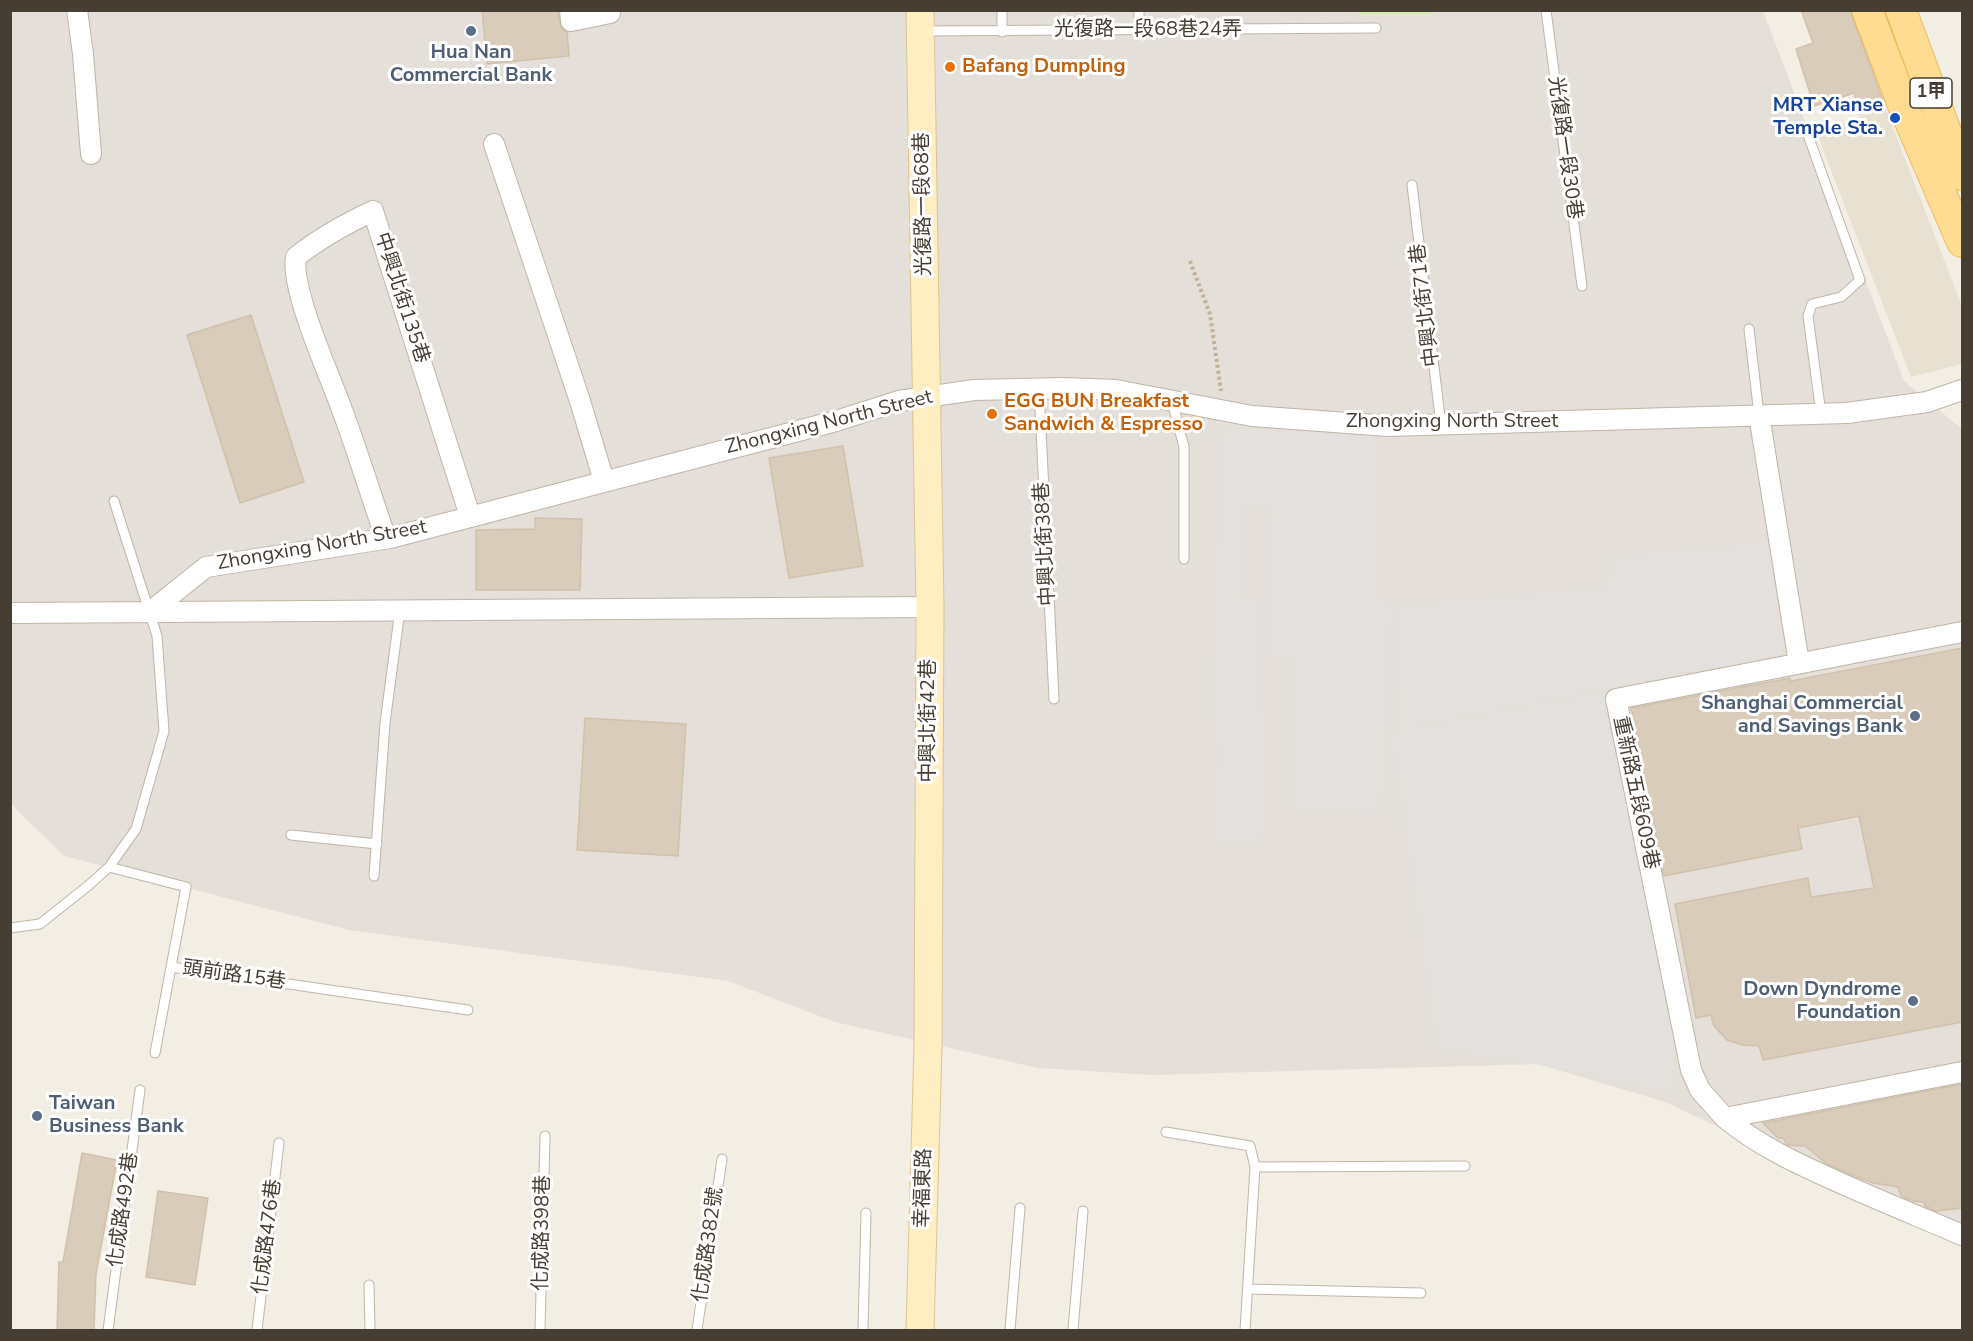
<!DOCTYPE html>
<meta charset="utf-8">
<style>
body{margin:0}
#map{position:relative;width:1973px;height:1341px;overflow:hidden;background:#f3eee4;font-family:"Nunito Sans",sans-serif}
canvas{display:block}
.frame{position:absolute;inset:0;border:12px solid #463e33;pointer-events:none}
</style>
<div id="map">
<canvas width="1973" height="1341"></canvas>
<div class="frame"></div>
</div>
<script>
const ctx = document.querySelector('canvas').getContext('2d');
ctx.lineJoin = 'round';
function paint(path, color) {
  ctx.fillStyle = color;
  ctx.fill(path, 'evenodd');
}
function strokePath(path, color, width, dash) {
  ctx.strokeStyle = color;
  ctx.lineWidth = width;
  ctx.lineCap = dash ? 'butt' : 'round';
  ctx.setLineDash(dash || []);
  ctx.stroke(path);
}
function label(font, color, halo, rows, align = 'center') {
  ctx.font = font + ' "Nunito Sans","Noto Sans TC",sans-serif';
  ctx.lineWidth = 6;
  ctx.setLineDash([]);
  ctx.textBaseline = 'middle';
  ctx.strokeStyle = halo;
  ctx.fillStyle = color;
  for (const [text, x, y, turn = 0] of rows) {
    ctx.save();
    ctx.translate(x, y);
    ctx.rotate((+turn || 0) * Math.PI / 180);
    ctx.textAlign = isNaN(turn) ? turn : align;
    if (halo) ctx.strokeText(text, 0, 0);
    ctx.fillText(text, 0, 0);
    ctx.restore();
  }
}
paint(new Path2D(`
 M1885 107 1962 306V364L1911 377 1817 134Z`), '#e8e0d1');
paint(new Path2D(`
 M10 11H1763L1904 381 1962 429V1241L1665 1102 1538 1064 1152 1075 1038 1068 835 1022 728 981 349 930 64 856 11 804Z`), '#e5dfd9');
paint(new Path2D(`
 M1431 11V14H1358L1357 11Z`), '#cfeba9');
paint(new Path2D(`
 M1223 430 1375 435 1376 602 1390 603 1380 813 1292 808 1293 655H1270L1271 509 1241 501 1240 601H1260L1262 832 1256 840 1215 844 1220 749 1213 708Z
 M1769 544 1782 653 1401 728 1395 608 1611 588 1612 558Z
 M1604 694 1672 1027V1090L1439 1046 1393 733Z`), '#e3e0dd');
const building = new Path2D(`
 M482 10H558L561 28 567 32 569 56 487 64Z
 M1801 10H1850L1885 106 1860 114 1854 93 1814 106 1796 49 1813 43Z
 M251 315 304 482 240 503 187 335Z
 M843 446 863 566 789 578 769 458Z
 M535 518 582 519 580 590H476V530L535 529Z
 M1962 648V1022L1763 1060 1759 1046 1742 1045 1727 1040 1714 1026 1711 1015 1696 1018 1675 904 1808 878 1811 897 1874 888 1859 816 1798 828 1802 849 1664 876 1631 708 1790 678 1791 681Z
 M585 718 686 724 678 856 577 850Z
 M1962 1084V1208L1936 1211 1925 1206 1924 1202 1913 1201 1901 1196 1898 1187 1873 1183 1857 1177 1827 1164 1805 1146 1787 1145 1783 1138H1778L1763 1123Z
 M82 1153 117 1160 96 1274 94 1330H57L59 1262H63Z
 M158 1191 208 1198 195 1285 146 1277Z`);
paint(building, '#d9ccbb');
strokePath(building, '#d1c1ab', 1.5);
const lane = new Path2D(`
 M1139 10V31
 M1546 10 1582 286
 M922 31 1376 28
 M1002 32V10
 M1808 135 1860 280 1841 297 1812 304 1808 316 1821 414
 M1412 185 1441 425
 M1749 329 1759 415
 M1039 388 1054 699
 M1172 401 1184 447V559
 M291 835 377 844
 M109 867 136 829 164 731 157 636 114 501
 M374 876 385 723 400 610
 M10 928 40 924 89 885 109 867 186 887 171 967 468 1010
 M155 1053 171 967
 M1166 1132 1250 1146 1255 1167 1245 1330
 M1255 1167 1465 1166
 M369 1285 370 1330
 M1248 1289 1421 1293
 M108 1330 140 1090
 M257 1330 279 1143
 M540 1330 545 1136
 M697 1330 722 1159
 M863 1330 866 1213
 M1010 1330 1020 1208
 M1073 1330 1083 1211`);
const street = new Path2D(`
 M77 10 83 54 91 154
 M570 10 571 21 610 13
 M494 144 580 401 604 481
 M1759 415 1799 663
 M390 538 383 530C369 489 356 447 341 407 329 374 290 288 296 257 320 238 345 224 373 211L470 516
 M151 611 206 567 390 538 836 421 899 401 974 390 1063 388 1116 390 1252 416 1388 426 1847 413 1927 402 1962 390
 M10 613 930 607
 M1962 632 1616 699 1691 1070 1700 1090 1725 1118 1962 1072
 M1725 1118C1759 1146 1796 1163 1836 1181 1878 1200 1920 1217 1962 1235`);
const secondary = new Path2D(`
 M920 10 930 607 928 1046 920 1330`);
const primary = new Path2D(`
 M1867 10 1905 110 1962 242
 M1901 10 1962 175`);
strokePath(lane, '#bfb6a6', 11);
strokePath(street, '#bfb6a6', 22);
strokePath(secondary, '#dac492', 29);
strokePath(primary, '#ecbb59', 32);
strokePath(new Path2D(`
 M1190 261 1210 314 1221 391`), '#c2b196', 4, [3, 3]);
strokePath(lane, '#fff', 9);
strokePath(street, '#fff', 20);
strokePath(secondary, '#ffeec2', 27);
strokePath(primary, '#ffdc91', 30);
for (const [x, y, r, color] of [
 [471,31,6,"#5c6f8a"],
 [950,67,6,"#e8710a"],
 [1895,118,6,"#1a4fb4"],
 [992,414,6,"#e8710a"],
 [1915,716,6,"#5c6f8a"],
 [1913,1001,6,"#5c6f8a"],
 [37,1116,6,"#5c6f8a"]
]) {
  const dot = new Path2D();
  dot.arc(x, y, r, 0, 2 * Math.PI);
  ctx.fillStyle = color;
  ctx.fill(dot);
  strokePath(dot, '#fff', 2);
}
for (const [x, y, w] of [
 [1931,93,42]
]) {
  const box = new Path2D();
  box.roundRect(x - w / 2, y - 15, w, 30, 4.5);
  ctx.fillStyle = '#fff';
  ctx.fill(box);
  strokePath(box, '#463e33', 1.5);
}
label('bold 18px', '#463e33', null, [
 ["1甲",1931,93]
]);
label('20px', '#463e33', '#fff', [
 ["光復路一段68巷24弄",1148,30],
 ["光復路一段30巷",1564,148,82],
 ["光復路一段68巷",924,204,-91],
 ["中興北街135巷",401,298,72],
 ["中興北街71巷",1426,305,-97],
 ["Zhongxing North Street",1452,422],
 ["Zhongxing North Street",829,423,-14],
 ["中興北街38巷",1046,544,-93],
 ["Zhongxing North Street",322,546,-10],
 ["中興北街42巷",929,721,-90],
 ["重新路五段609巷",1635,793,78],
 ["頭前路15巷",234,976,8],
 ["幸福東路",924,1188,-88],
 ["化成路492巷",124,1210,-82],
 ["化成路398巷",543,1233,-89],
 ["化成路476巷",268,1237,-83],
 ["化成路382號",709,1245,-82]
]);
label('bold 20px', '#4e5e75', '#fff', [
 ["Hua Nan",471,53,"center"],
 ["Commercial Bank",471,76,"center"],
 ["Shanghai Commercial",1903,704],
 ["and Savings Bank",1903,727],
 ["Down Dyndrome",1901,990],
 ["Foundation",1901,1013],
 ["Taiwan",49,1104,"left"],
 ["Business Bank",49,1127,"left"]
], 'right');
label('bold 20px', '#c56008', '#fff', [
 ["Bafang Dumpling",962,67],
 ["EGG BUN Breakfast",1004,402],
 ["Sandwich & Espresso",1004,425]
], 'left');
label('bold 20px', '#164399', '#fff', [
 ["MRT Xianse",1883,106],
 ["Temple Sta.",1883,129]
], 'right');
</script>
